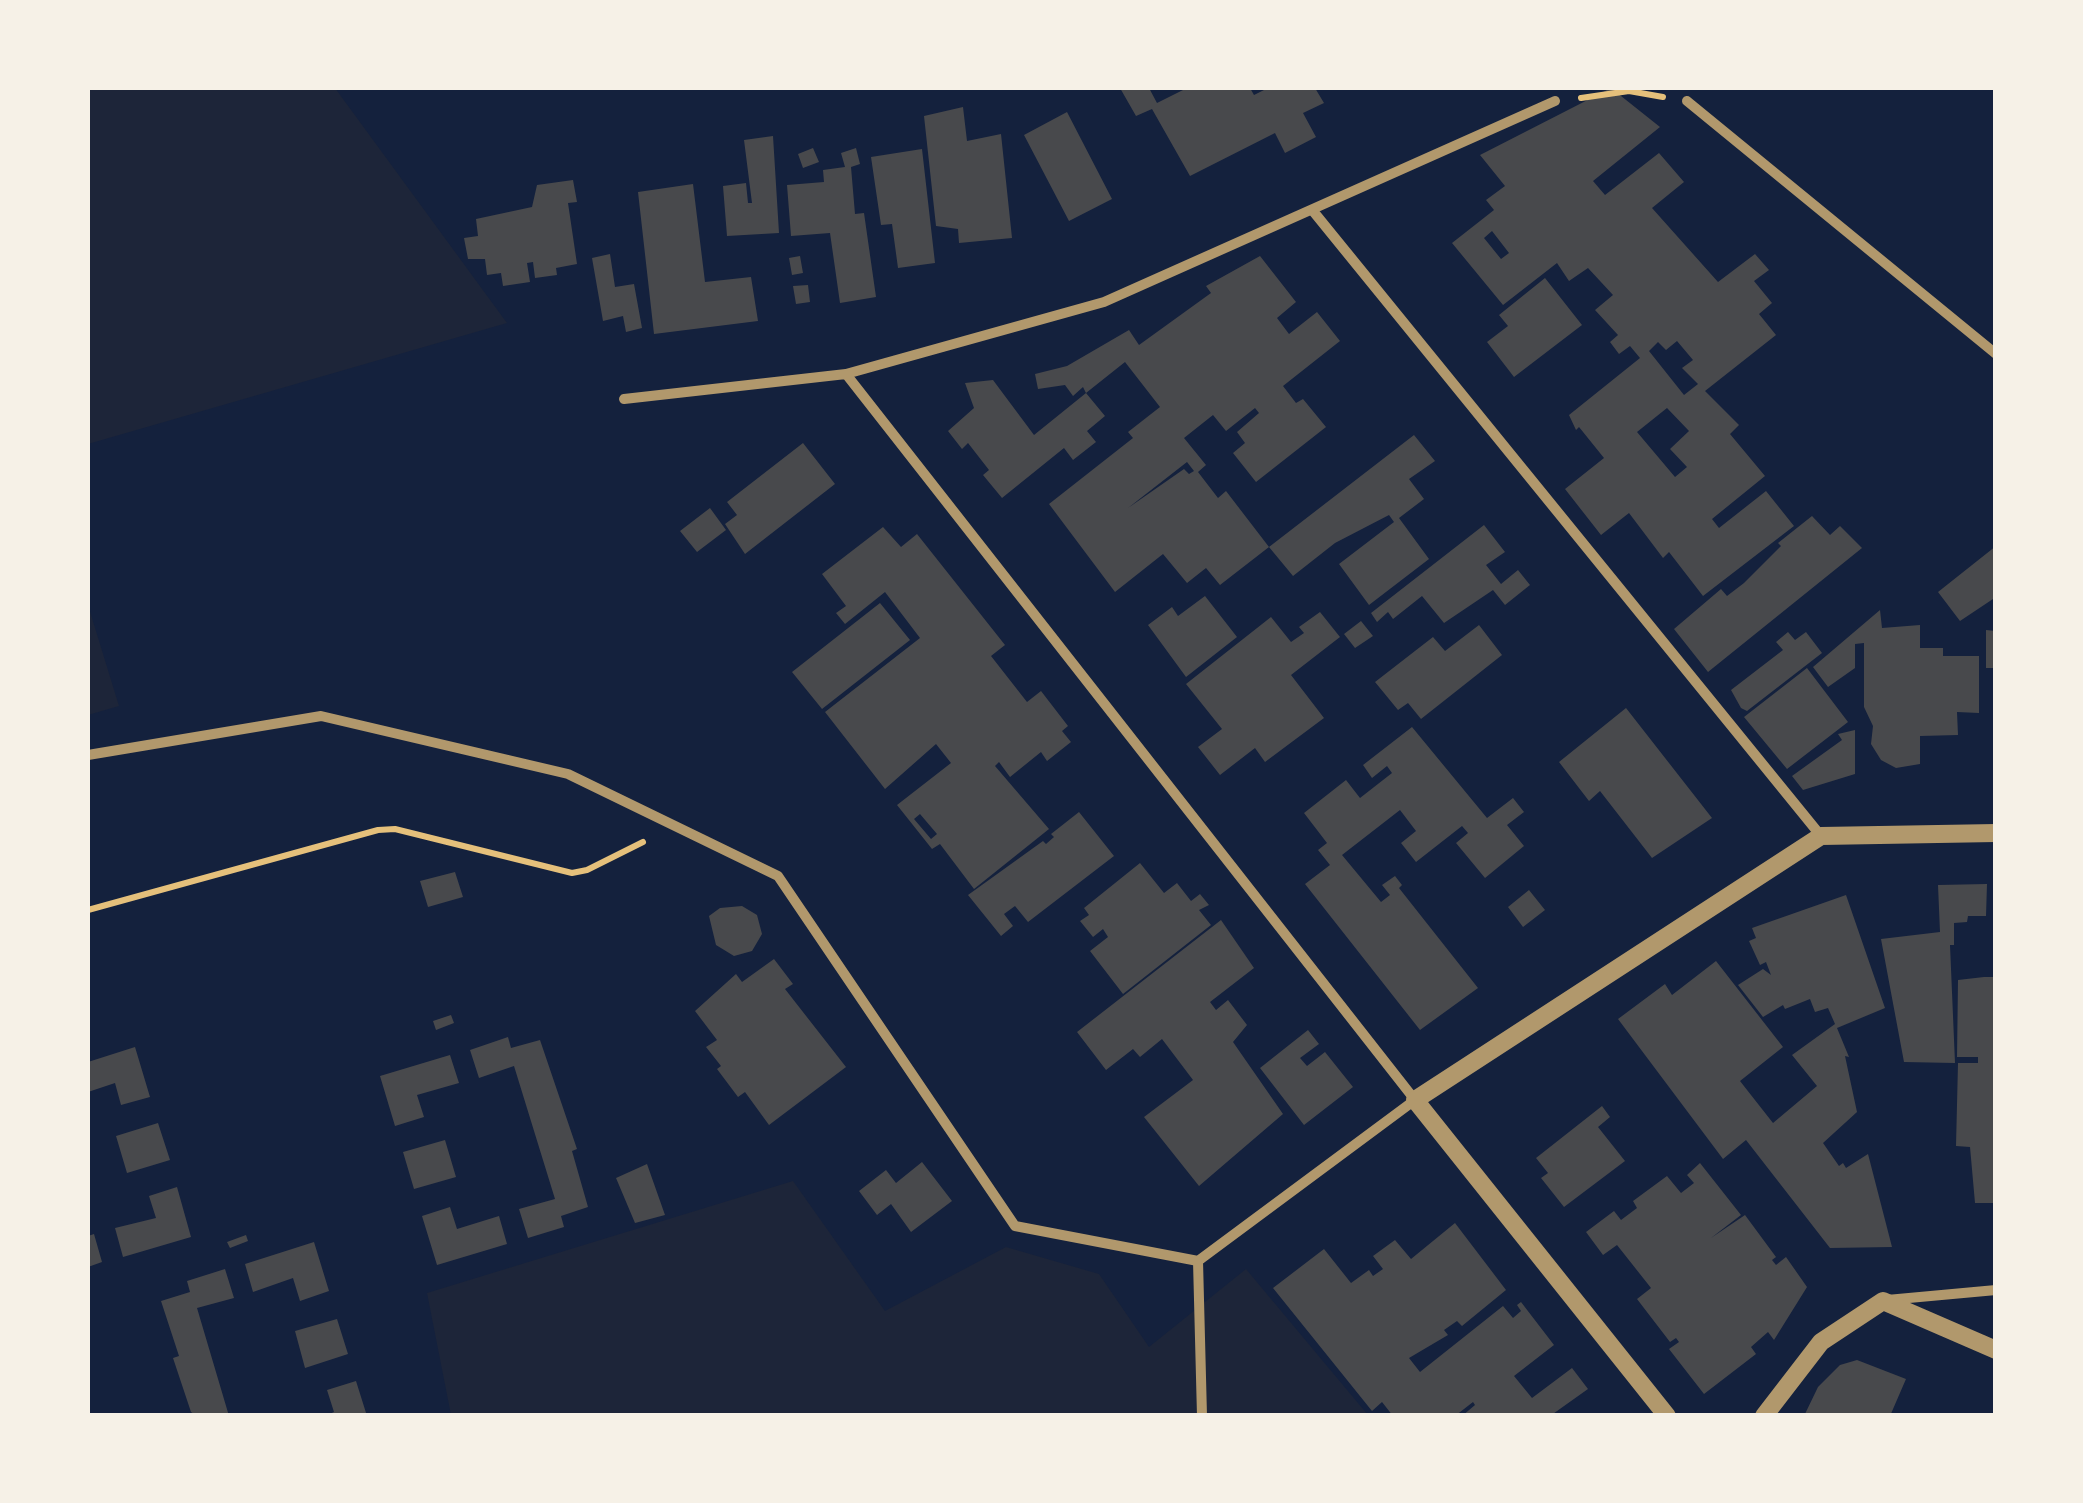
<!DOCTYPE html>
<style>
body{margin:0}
#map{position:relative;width:2083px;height:1503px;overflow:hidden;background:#14213d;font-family:"Source Serif 4",serif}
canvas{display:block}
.frame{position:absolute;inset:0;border:90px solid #f6f1e7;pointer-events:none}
</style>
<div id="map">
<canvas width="2083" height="1503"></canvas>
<div class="frame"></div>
</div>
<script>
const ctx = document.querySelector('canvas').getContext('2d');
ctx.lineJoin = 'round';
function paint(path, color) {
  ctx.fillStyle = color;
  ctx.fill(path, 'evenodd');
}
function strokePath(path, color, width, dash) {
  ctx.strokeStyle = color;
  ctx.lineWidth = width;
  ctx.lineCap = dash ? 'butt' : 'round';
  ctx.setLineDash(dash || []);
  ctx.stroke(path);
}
paint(new Path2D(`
 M88 88H335L507 323 88 444Z
 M88 605 119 706 88 715Z
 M793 1181 885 1311 1006 1247 1099 1274 1149 1347 1246 1269 1368 1415H451L427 1293Z`), '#1d2539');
paint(new Path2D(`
 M1120 88H1149L1157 103 1187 88H1250L1254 95 1268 88H1315L1324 103 1303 113 1316 137 1285 153 1275 133 1190 176 1152 109 1136 116Z
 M1611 88 1660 127 1593 181 1605 195 1659 153 1684 182 1652 208 1718 282 1755 254 1769 270 1754 281 1772 303 1759 314 1776 335 1705 391 1739 425 1730 434 1765 476 1712 519 1719 528 1766 491 1794 526 1703 596 1669 552 1663 558 1629 513 1601 535 1565 489 1604 458 1579 427 1576 430 1569 415 1640 358 1630 346 1619 354 1610 342 1618 335 1595 310 1613 295 1588 268 1569 281 1557 263 1503 305 1452 243 1494 210 1486 200 1505 186 1480 155ZM1492 231 1509 253 1501 259 1484 238ZM1677 341 1693 360 1682 368 1698 384 1684 395 1649 351 1658 342 1666 350ZM1667 408 1689 431 1670 449 1687 467 1675 477 1637 432Z
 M963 107 967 141 1001 134 1012 238 959 243 958 229 936 226 924 116Z
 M1067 112 1112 199 1069 221 1024 135Z
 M773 136 779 233 727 236 723 186 746 183 748 203H752L744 140Z
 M813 148 819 162 803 168 798 154Z
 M856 148 860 164 851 167 855 214 864 213 876 297 840 303 830 233 791 236 787 185 824 182 823 170 845 167 841 153Z
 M922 149 935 263 898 268 892 224 881 225 871 157Z
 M573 180 577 202 568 203 577 264 556 268 557 275 535 278 533 262 527 263 530 282 503 286 501 273 487 275 485 259H468L464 238 478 236 476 219 532 207 537 185Z
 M693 184 705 282 751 277 758 321 654 334 638 192Z
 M610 254 615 287 634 284 642 328 626 332 623 316 603 321 592 258Z
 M800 256 803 273 792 275 789 258Z
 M1260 256 1296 302 1277 318 1289 334 1317 312 1340 341 1283 386 1296 403 1303 399 1326 427 1256 482 1233 453 1245 443 1237 432 1259 413 1255 408 1226 431 1213 415 1184 438 1206 465 1198 472 1218 498 1226 491 1269 547 1414 435 1435 461 1409 479 1424 499 1399 518 1429 559 1369 605 1339 564 1394 522 1389 515 1335 543 1293 576 1269 547 1220 585 1206 568 1187 583 1163 554 1115 592 1049 504 1133 438 1128 432 1160 407 1125 362 1086 393 1083 387 1073 396 1065 385 1038 389 1035 374 1067 366 1129 330 1139 345 1211 293 1206 286ZM1187 462 1194 471 1189 474 1184 469 1128 508Z
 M1545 278 1582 325 1514 377 1487 342 1508 326 1499 315Z
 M808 285 810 302 796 304 793 286Z
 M993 380 1034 435 1086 393 1105 416 1087 431 1096 442 1073 460 1064 448 1002 498 983 475 989 470 968 443 962 449 948 431 974 408 965 383Z
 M803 443 835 484 745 554 725 524 737 515 727 502Z
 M710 508 726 530 697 552 680 531Z
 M1812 516 1830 535 1840 526 1862 548 1708 672 1674 629 1721 589 1727 596 1744 583 1781 546 1778 543Z
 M1484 525 1505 552 1486 565 1501 584 1518 570 1530 585 1505 605 1493 590 1444 623 1422 596 1393 619 1388 612 1377 622 1371 613Z
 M883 527 901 547 917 534 1005 645 991 656 1027 702 1041 691 1068 726 1062 731 1071 742 1047 761 1041 752 1010 777 999 762 995 766 1049 829 974 889 940 844 932 849 897 805 951 763 936 744 885 789 825 712 920 638 885 592 845 624 836 613 846 606 822 574ZM920 814 937 834 931 839 914 819Z
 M1996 546V597L1960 621 1938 592Z
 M1205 596 1237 637 1186 677 1148 625 1172 607 1178 616Z
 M880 603 910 640 822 709 792 672Z
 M1880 610 1882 628 1920 625V648H1943V656H1979V713L1957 712 1958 735 1920 736V764L1896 768 1881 760 1871 744 1873 726 1864 707V643L1855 644V668L1828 687 1813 667Z
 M1320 612 1340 637 1291 675 1324 718 1265 762 1255 748 1220 775 1198 747 1222 729 1186 684 1271 617 1291 642 1304 633 1299 627Z
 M1361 621 1373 636 1355 648 1344 634Z
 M1479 625 1502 655 1421 719 1408 703 1398 710 1375 682 1433 637 1445 651Z
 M1986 630 1996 631V668H1986Z
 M1788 632 1795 640 1806 632 1822 653 1747 711 1741 708 1731 690 1783 650 1776 642Z
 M1807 668 1848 722 1787 769 1744 717Z
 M1626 708 1712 818 1652 858 1600 791 1589 801 1559 762Z
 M1412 727 1487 818 1513 798 1524 812 1507 825 1524 846 1485 878 1456 843 1468 833 1462 826 1416 862 1401 843 1416 831 1400 810 1342 855 1381 902 1390 895 1382 885 1395 876 1402 885 1399 888 1478 988 1420 1030 1305 884 1330 865 1318 850 1327 843 1304 813 1346 780 1360 798 1392 773 1387 766 1372 778 1363 765Z
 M1855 730V774L1803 790 1792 776 1842 740 1838 734Z
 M1079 812 1114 856 1028 922 1015 906 1004 914 1013 926 1001 936 968 895 1043 841 1046 844 1054 837 1051 834Z
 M1140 863 1164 893 1177 883 1191 901 1200 894 1209 905 1199 910 1211 925 1123 994 1090 951 1108 937 1103 929 1093 937 1080 921 1089 915 1084 908Z
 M455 872 463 897 428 907 420 881Z
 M1987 884 1986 916H1968L1967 922 1954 923V945H1950L1955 1063 1904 1062 1881 939 1940 932 1938 885Z
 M1529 890 1545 910 1523 927 1508 907Z
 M1846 895 1885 1008 1837 1028 1849 1057 1845 1056 1857 1112 1823 1143 1839 1166 1843 1163 1846 1168 1868 1154 1892 1247 1830 1248 1746 1140 1723 1159 1618 1019 1665 984 1672 995 1716 961 1783 1047 1740 1081 1773 1123 1817 1086 1792 1055 1835 1024 1828 1008 1815 1012 1810 999 1785 1009 1783 1005 1763 1017 1738 985 1763 969 1771 975 1766 962 1760 965 1749 941 1756 938 1752 928Z
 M742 906 757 915 762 934 752 951 734 956 716 945 709 916 720 908Z
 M1221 920 1254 968 1210 1002 1216 1010 1228 1000 1247 1025 1233 1042 1283 1114 1199 1186 1144 1117 1193 1080 1162 1039 1140 1057 1133 1049 1106 1070 1077 1032Z
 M774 959 793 984 785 989 846 1067 769 1125 745 1092 738 1097 717 1069 721 1066 706 1047 717 1040 695 1011 736 974 742 982Z
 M1984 977H1996V1203H1975L1970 1147 1956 1146 1958 1063H1978V1057H1957L1958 980Z
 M451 1015 454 1023 436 1030 433 1021Z
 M1308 1030 1319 1044 1300 1058 1307 1066 1325 1052 1353 1087 1304 1125 1260 1068Z
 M508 1037 511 1048 540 1040 577 1149 572 1151 588 1207 561 1216 564 1227 528 1238 519 1209 555 1199 514 1066 479 1078 470 1050Z
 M135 1047 150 1097 121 1105 115 1083 88 1092V1062Z
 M450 1055 459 1083 417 1095 424 1117 395 1126 380 1076Z
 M1602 1106 1610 1117 1598 1127 1625 1161 1564 1207 1541 1178 1548 1173 1536 1158Z
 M158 1123 170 1160 127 1173 116 1136Z
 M445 1140 456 1177 414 1189 403 1152Z
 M922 1162 952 1201 911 1232 891 1204 877 1215 859 1191 886 1170 896 1183Z
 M1700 1163 1741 1215 1711 1238 1745 1215 1776 1257 1772 1260 1776 1265 1786 1257 1807 1287 1774 1340 1768 1332 1751 1347 1756 1354 1704 1394 1669 1349 1679 1342 1676 1338 1670 1342 1637 1299 1651 1288 1617 1245 1603 1255 1586 1232 1614 1211 1621 1220 1637 1208 1633 1201 1667 1176 1681 1193 1694 1183 1687 1175Z
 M647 1164 665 1215 635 1223 616 1178Z
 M177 1187 191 1237 123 1257 115 1228 156 1218 149 1196Z
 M450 1207 457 1229 499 1216 507 1244 437 1265 422 1216Z
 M1455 1223 1506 1290 1462 1326 1457 1321 1444 1330 1448 1335 1409 1358 1420 1372 1503 1306 1513 1318 1521 1311 1517 1305 1521 1302 1554 1345 1514 1376 1532 1398 1572 1368 1588 1389 1550 1416H1462L1475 1405 1473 1402 1455 1416H1393L1382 1402 1372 1411 1273 1288 1324 1249 1351 1283 1369 1270 1373 1276 1383 1269 1373 1256 1395 1240 1411 1259Z
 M94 1234 102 1262 88 1267V1236Z
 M246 1235 248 1241 230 1248 227 1242Z
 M314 1242 329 1291 300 1301 293 1278 253 1292 245 1264Z
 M225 1269 234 1298 197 1308 229 1416H197L191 1412 173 1358 179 1356 161 1301 190 1292 187 1281Z
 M337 1319 348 1354 305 1368 295 1331Z
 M1857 1360 1906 1379 1890 1416H1804L1818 1387 1840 1365Z
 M356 1381 367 1416H325L334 1412 327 1390Z`), '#48494c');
strokePath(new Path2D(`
 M1581 98 1629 91 1663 97
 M88 910 378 830 395 829 572 873 587 870 643 842`), '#e5c07b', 6);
strokePath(new Path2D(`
 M1687 101 1996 354
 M1313 211 1821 836
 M846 374 1415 1100 1198 1261
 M624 399 846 374 1104 302 1555 101
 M88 755 321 716 568 774 778 876 1015 1226 1198 1261
 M1198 1261 1202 1416
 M1887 1300 1996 1290`), '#b1986c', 10);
strokePath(new Path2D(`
 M1667 1416 1415 1100 1821 836 1996 833
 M1764 1416 1821 1342 1883 1301 1996 1350`), '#b1986c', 18);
</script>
